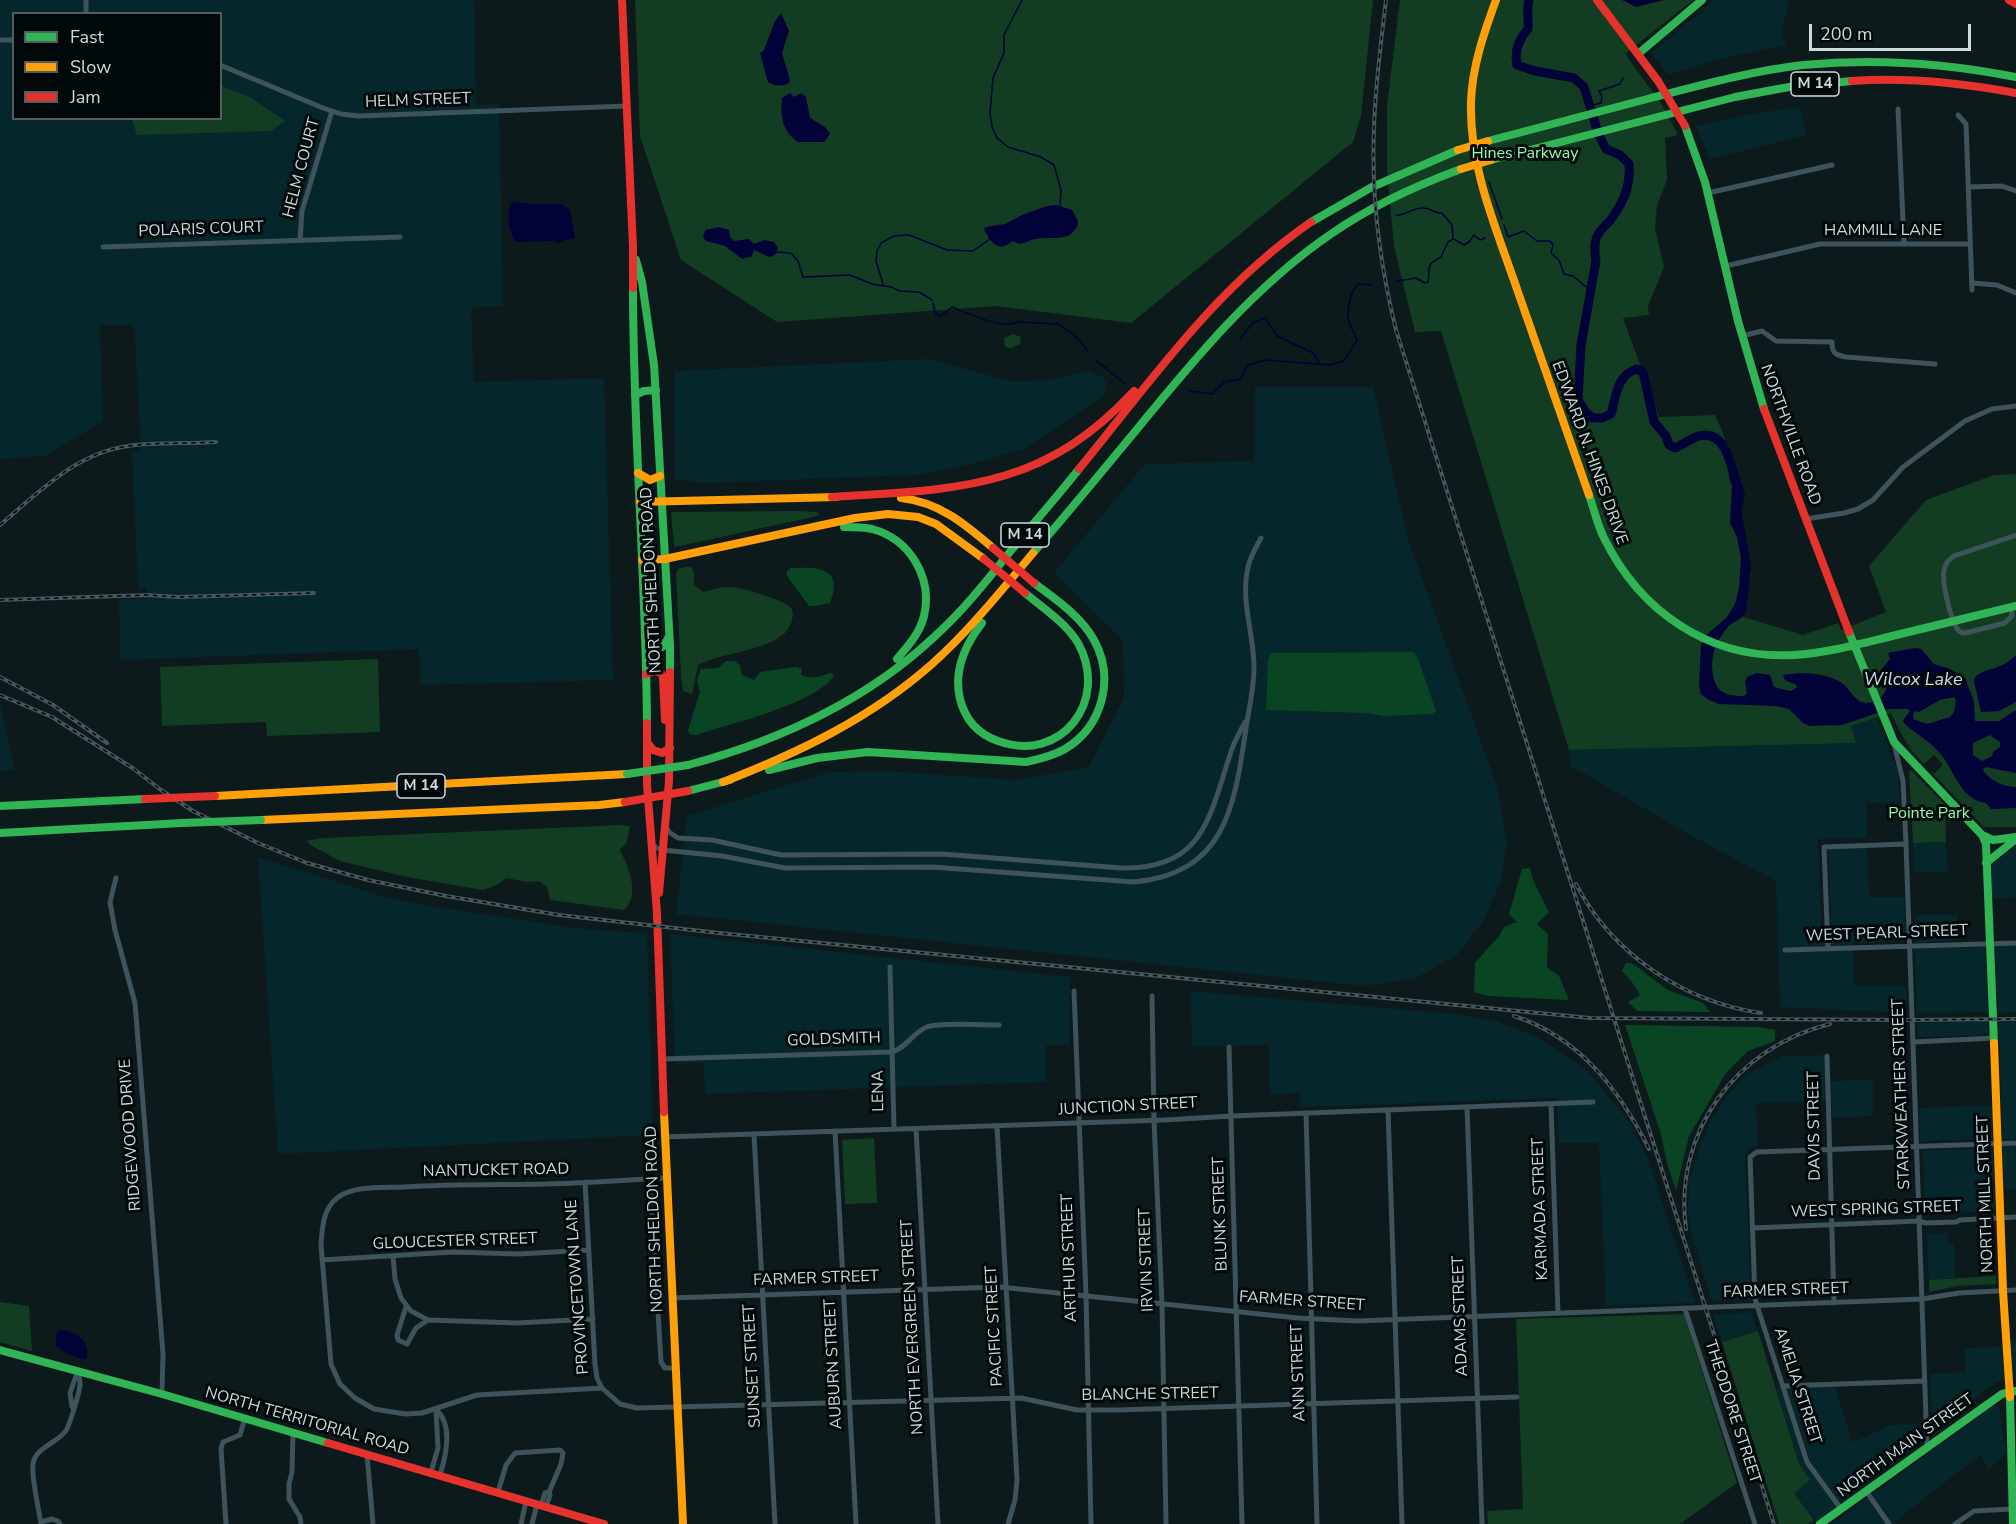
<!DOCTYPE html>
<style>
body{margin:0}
#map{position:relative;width:2016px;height:1524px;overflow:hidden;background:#0c1a1c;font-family:"Nunito Sans",sans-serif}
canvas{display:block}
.legend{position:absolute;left:12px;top:12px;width:210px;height:108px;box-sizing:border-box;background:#010809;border:2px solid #535c5e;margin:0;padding:8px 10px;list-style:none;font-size:18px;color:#cddbdd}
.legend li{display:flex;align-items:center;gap:12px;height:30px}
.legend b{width:30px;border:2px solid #535c5e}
.scale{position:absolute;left:1809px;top:24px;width:162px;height:27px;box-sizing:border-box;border:3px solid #cddbdd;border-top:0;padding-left:8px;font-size:18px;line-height:21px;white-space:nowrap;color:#cddbdd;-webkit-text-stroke:4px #010809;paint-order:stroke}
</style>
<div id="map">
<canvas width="2016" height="1524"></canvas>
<ul class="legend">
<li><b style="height:8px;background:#30b455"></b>Fast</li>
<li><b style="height:8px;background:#ff9f0a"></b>Slow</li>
<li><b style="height:8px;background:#e5322d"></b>Jam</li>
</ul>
<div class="scale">200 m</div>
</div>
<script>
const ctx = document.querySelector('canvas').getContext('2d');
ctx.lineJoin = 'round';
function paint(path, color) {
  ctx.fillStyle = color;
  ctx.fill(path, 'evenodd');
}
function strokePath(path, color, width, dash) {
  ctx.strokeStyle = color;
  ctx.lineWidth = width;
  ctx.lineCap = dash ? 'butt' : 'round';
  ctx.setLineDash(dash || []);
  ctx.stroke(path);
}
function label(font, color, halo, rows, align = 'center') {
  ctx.font = font + ' "Nunito Sans",sans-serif';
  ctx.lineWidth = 6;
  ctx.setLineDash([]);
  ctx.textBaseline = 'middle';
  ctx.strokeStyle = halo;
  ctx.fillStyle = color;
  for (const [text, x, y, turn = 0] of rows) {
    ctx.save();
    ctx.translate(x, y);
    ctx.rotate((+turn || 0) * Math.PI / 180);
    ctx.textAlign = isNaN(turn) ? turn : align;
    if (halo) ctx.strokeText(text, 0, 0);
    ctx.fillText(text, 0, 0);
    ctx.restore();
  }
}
paint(new Path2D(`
 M0 0H474L476 105 499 104 503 306 471 308 474 382 604 378 613 680 421 685 419 649 120 660 119 599 147 598 146 588H138L132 452 141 449 134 325 100 326 103 421 45 456 0 459ZM14 14H220V118H14Z
 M1715 0H1789L1781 35 1787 45 1720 59 1668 75 1651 53Z
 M1800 107 1806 135 1710 159 1696 126 1752 114Z
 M928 359 1014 382 1054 379 1088 371 1103 377 1107 385 1104 396 1024 449 964 466 916 475 704 483 675 479 674 371Z
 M1255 387H1373L1408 539 1498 789 1507 843 1501 881 1482 923 1456 956 1414 979 1364 986 676 914 687 816 830 772 886 771 1017 780 1089 767 1124 698 1123 640 1054 573 1145 464 1254 461Z
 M0 703 15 770 0 771Z
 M1877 718 1898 773 1900 803H1866L1867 838 1818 839 1822 943H1832L1828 849 1867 847 1869 897H1904L1906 941 1853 943 1854 986H1906V1013L1780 1007 1776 881 1692 836 1571 766 1569 750 1855 743 1851 726Z
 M1946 842 1948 872 1914 873 1913 843Z
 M2016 844V897L1992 899V864Z
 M258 857 385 897 423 905 583 929 647 933 653 1135 278 1154Z
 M1957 914 1958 940 1916 943 1915 915Z
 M670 934 1070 977V1045H1046V1082L705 1094 704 1063 675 1064Z
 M1995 946H2016V1012L1998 1013Z
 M1985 947 1988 1012 1917 1013 1915 949Z
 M1190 991 1455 1014 1496 1021 1537 1037 1586 1069 1631 1124 1648 1158 1695 1303 1606 1305 1599 1143H1559L1557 1098 1301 1107 1299 1093 1270 1095 1269 1045 1192 1047Z
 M1987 1021V1032L1983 1035 1918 1037V1023Z
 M1999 1022H2016V1139H2002Z
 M1829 1055 1830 1081 1873 1080V1116L1832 1118 1831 1101 1756 1103 1758 1146 1749 1148 1745 1155 1751 1300 1712 1301 1693 1239 1688 1214 1689 1180 1708 1124 1738 1082 1756 1069 1783 1056Z
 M1992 1105 1993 1139 1920 1141 1919 1108Z
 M2001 1146H2016V1189H2003Z
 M1993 1148 1995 1211 1925 1214 1923 1151Z
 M1948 1233V1244H1954L1955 1278 1929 1280 1927 1234Z
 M1750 1312 1758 1331 1722 1342 1713 1315Z
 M2016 1340V1377L1995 1383 1935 1428 1932 1425 1930 1374 1966 1372 1965 1348 1994 1347Z
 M1835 1387 1852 1442 1870 1435 1889 1425 1922 1424V1441L1817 1521 1794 1493 1810 1480 1799 1464 1776 1388Z
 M1993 1406H1999L2006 1453 1989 1469 1980 1455 1894 1522 1895 1524H1832Z`), '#05272b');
paint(new Path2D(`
 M635 0H1373L1361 116 1353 142 1131 323 996 306 777 322 681 260 640 136Z
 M1400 0H1693L1625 54 1662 105 1678 135 1665 138 1667 180 1657 205 1655 228 1664 267 1648 306 1649 315 1623 318 1659 417 1715 415 1724 436 1751 574 1740 616 1803 635 1838 623 1841 630 1886 612 1869 566 1926 500 1994 475 2016 474V827H1984L1933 774 1943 765 1934 755 1924 764C1908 749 1900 732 1891 713L1851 726 1856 743 1569 750 1441 331 1415 332 1394 246 1387 170V105Z
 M221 86 248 96 285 121 271 131 137 135 132 119 220 118Z
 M1013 334 1021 337 1020 344 1011 348 1005 347 1004 338Z
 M798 511 816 512 819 514 817 516 675 547 674 545 671 513 673 512Z
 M685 567H691L694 572V585L703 592C712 590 720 587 730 587 741 587 784 600 791 608 796 614 790 628 785 633 763 652 723 652 698 665L692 694 683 691 681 676 676 574 678 569Z
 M378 659 380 732 267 736 266 722 162 726 160 667Z
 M1911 770 1953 813 1945 816 1946 842 1913 843 1909 772Z
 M622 825 630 826 627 842 620 850C628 867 641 894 624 910L550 900 547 887 539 881 527 882 506 878 499 884 483 890 407 877 340 861 312 846 306 841 323 838Z
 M874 1138 877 1203 845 1204 842 1140Z
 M1996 1276V1284L1957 1286 1929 1292V1280Z
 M0 1302 29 1306 32 1351 0 1342Z
 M1684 1314 1737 1483 1680 1524H1488L1487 1511 1523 1509 1516 1319Z
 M1758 1331 1799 1464 1810 1480 1794 1493 1814 1520 1808 1524H1779L1722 1342Z`), '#123d22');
paint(new Path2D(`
 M791 568C818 567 844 567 830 603L815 606H809L787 576V571Z
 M1414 652 1418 659 1436 711 1432 714 1384 716 1368 713 1266 710 1268 660 1271 653Z
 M726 661H734L740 665 742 675 754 680 760 672 796 667 802 669 801 675C812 680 821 676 831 673L834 676C815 704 729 724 696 735L689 734 688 730 700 692 697 680 701 669 718 668Z
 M1530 868 1533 880 1549 912 1537 924 1548 934 1547 967 1559 976 1569 1000 1488 996 1474 992 1475 963 1499 936 1504 927 1517 922 1509 914 1522 869Z
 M1626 963 1633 964 1668 990 1703 1003 1710 1012 1637 1011 1628 1002 1640 995 1632 982 1622 971Z
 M1625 1025 1757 1027 1775 1030V1041L1748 1051 1726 1073 1689 1136 1676 1191 1667 1163 1661 1134Z`), '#0a4523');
paint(new Path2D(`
 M1622 0H1664L1636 7Z
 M781 13 789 31 782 53 790 80 789 83C782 87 774 86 768 82L760 53 764 50 775 21Z
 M790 93 794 97 801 93 806 97 810 118 825 127 830 134 824 142H798C782 131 780 116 782 98Z
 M512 202 533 204H562L570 211 575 238 561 241 559 243 552 241 516 242C509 233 506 213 512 202Z
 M1056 205 1072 210 1078 221 1077 227C1067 243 1051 236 1035 239 1030 240 1025 243 1020 244L1012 241C999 254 990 242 984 229L986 227 1005 224 1022 215 1047 206Z
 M719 227 729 230 730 237 734 241 749 239 754 244 764 240 774 242 778 248 775 255 769 257 754 250 752 256 742 259 725 246 706 241 703 237 705 230Z
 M1732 468 1738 473 1745 495 1741 510 1751 566 1746 612C1741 620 1734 621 1728 627 1714 643 1709 660 1714 680 1718 694 1730 696 1744 696L1747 693 1745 682 1747 677 1757 673 1770 675 1774 687 1790 691 1796 688 1797 685 1785 680 1783 675C1802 672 1824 672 1842 683 1849 688 1853 699 1862 702 1871 705 1886 698 1886 687 1886 681 1881 676 1881 670L1890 659 1888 653 1915 648 1921 649 1934 664 1950 669 1965 678 1974 701 1975 721H1999L2016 710V773L1986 767 1983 769 1984 772C1992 781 2004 787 2016 787V808L1991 809 1986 803C1958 799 1955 768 1937 750 1927 739 1914 733 1904 723L1903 720 1910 711 1908 709H1889L1842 725 1810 726 1803 723 1789 709 1776 706 1719 704 1709 700 1701 694 1699 685 1701 645 1704 637 1727 617 1735 604 1739 588 1741 558 1737 537 1730 523 1732 486 1729 478ZM1954 697 1956 700 1954 712 1950 717 1927 724 1913 719 1914 711 1919 712 1940 700ZM1990 735 2000 742V747L1993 752 1992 756 1982 761 1973 755V743Z
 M2016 655V702L1999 711 1981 712 1974 681 1975 677C1989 666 2000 671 2016 655Z
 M60 1330C75 1330 92 1342 86 1359 76 1359 64 1352 56 1346V1334Z`), '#010237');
strokePath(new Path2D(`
 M1022 0 1004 35V53L993 78 990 113 992 127 997 138 1008 147 1041 157 1054 165 1061 190 1060 205
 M1590 106 1601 103 1602 97 1599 91 1620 84 1623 78
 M1489 182 1502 219
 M1396 215C1405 216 1413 207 1424 208 1431 208 1434 214 1442 213L1452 225 1453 239 1448 242 1441 257C1424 266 1431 266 1428 282L1425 283 1416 278 1397 281
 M1504 225 1508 237 1524 231 1537 241H1550L1553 245 1551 253 1559 260 1564 274 1573 276 1591 291
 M1454 239 1464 245 1469 242 1474 235 1480 240 1485 238
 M775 252 791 253 798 261 803 277 850 275 872 284 891 287 900 291 919 292 932 300
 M883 284 876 261 877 251 881 243 894 236 909 235 947 250 973 251 990 239
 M933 303 935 312 938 316 944 314 952 307C967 313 1003 330 1017 322L1058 324 1074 335 1088 351
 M1240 339 1253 323 1265 318 1277 336 1313 353 1319 362
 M1097 361 1124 383
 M1190 391 1212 394 1224 382 1241 379 1247 365 1266 360 1330 365 1344 361 1357 340C1356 335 1353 332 1351 327 1345 315 1349 294 1358 284L1371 285`), '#010237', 1.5);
strokePath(new Path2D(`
 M1529 0C1526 9 1529 19 1528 29 1519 39 1514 51 1517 65L1535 71 1574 78 1584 87 1598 133 1606 149 1620 155 1629 164C1631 185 1624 201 1612 218 1609 223 1605 225 1602 229 1593 237 1594 250 1596 261L1581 345 1578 400 1585 411 1592 418H1602L1611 414C1616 397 1617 374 1637 369L1643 372 1654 422 1666 436 1669 445 1675 448C1682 445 1689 440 1696 437 1723 427 1730 460 1735 479`), '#010237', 9);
strokePath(new Path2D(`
 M86 0V14
 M0 40H14
 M220 65 323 108 341 114 359 116 627 106
 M1898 109 1904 244
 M1958 115 1966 124 1972 290
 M1968 187 2002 186 2016 191
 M1708 193 1832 165
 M300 240 302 211 332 111
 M103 247 400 237
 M1726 266 1820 244H1970
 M1972 283 1997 285 2016 293
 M1742 336 1762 331 1776 341 1832 342C1832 353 1835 355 1846 357L1935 364
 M1806 519 1844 513 1858 509 1873 500 1903 467 1965 421 1992 409 2016 406
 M2011 607 2012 616 2005 623 1965 633 1960 632C1951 624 1940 578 1945 567 1946 562 1950 559 1954 556L2016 535
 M1894 744 1903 781 1906 844 1927 1447
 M666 826 669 832 678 838 712 840 781 855 942 854 1121 868C1203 870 1209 818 1230 755 1233 743 1240 732 1245 722
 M652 844 657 848 663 850 722 856 785 868 932 867 1134 882C1223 874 1234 810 1245 735 1248 712 1254 690 1254 667 1254 634 1240 600 1248 567 1250 557 1256 547 1261 538
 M116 878 110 902 115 930 135 1003 163 1354 162 1394
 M1828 949 1824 847 1906 844
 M1785 950 2016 943
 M890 967 894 1129
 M1074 991 1086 1295 1091 1524
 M1152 996 1154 1120 1162 1304 1166 1524
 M1914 1042 1994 1038
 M1229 1047 1242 1524
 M1827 1056 1834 1303
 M662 1059 892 1052C907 1048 913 1032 927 1027 938 1022 984 1025 999 1025
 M1551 1104 1558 1313
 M1467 1107 1482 1524
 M1388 1110 1402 1524
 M1306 1113 1317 1524
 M997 1126 1017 1480 1015 1500 1008 1524
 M916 1129 938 1524
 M835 1131 856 1524
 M754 1134 775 1524
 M664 1137 1164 1120 1232 1116 1593 1102
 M650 1178 661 1362 665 1368H675
 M666 1178C626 1180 586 1183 546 1184 499 1185 452 1184 404 1187 383 1188 354 1185 337 1198 323 1209 322 1228 321 1245L331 1364 340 1384 355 1398 374 1409 405 1414 422 1413 477 1395 602 1388 620 1404 637 1408 1021 1398 1077 1410H1119L1517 1397
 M585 1182 595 1364 597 1378 602 1388
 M1752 1228 1919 1221 1926 1223 1956 1222 1960 1220 2016 1217
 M393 1256 395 1279 401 1298 411 1311 428 1320 517 1323 593 1319
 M322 1260 453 1252 518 1254 589 1250
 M671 1298 1000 1287 1298 1318 1358 1321 1922 1299 1959 1293 2016 1290
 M406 1307 397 1335 398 1340 407 1344 416 1328 428 1320
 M1685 1309 1755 1524
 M1783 1386 1925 1381
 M72 1407 70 1393 77 1373
 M436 1410C453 1424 446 1456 440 1475
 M293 1432 292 1472 289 1484V1499L300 1517 301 1524
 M367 1454 373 1524
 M431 1472 438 1448 436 1410
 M1866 1491 1889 1524
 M498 1492 506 1465 515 1453 560 1450 563 1453 561 1464 549 1492 545 1493 541 1505
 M546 1507 550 1495 549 1492
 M1841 1509 1807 1462 1755 1299 1750 1157 1757 1152 2016 1143
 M41 1522 52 1519 58 1521 60 1524
 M41 1524C39 1510 31 1476 33 1464 35 1448 55 1444 65 1432 69 1428 80 1391 80 1384 80 1380 79 1375 78 1370
 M226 1524 221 1449 223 1442 240 1435 245 1418
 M521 1524 526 1501
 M532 1524 537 1504
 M1955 1524 1974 1511 2012 1509`), '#3e535a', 5);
strokePath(new Path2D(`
 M1638 54 1702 0
 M1685 126 1705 182 1738 321 1764 409
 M1488 141C1542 127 1597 112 1651 98 1701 85 1751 71 1803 65 1875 58 1945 63 2016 77
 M1491 160 1735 97 1789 87 1852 81
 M1311 222 1372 187 1458 150
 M636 260 642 282 654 365 670 645V672
 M633 288C633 433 646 578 647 723
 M635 395 644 391 656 390
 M1589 495C1594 509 1597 524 1604 538 1640 611 1709 660 1794 655 1827 653 1859 644 1892 636 1933 626 1975 616 2016 606
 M844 527C853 527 863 527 872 529 910 539 933 578 924 616 920 633 908 646 897 659
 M1033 553C1067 514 1100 474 1133 434 1192 362 1253 287 1331 234 1371 206 1415 186 1461 169
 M982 623C965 645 953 670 960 699 965 719 978 734 998 741 1061 764 1110 701 1078 643 1066 623 1043 608 1025 593
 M1849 632 1894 742 1982 835 1986 844 1994 1043
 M647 637 651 646 658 649 664 646 668 638
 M688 765C778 741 864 702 933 638 961 613 985 583 1009 553 1032 525 1056 498 1079 469
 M769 770 817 758 868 752 1026 762C1040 759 1053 756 1065 749 1103 726 1115 678 1094 640 1081 616 1055 599 1034 583
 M688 791 730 780
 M0 806 145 799
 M0 833 182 823
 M1982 835 1993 840 2016 837
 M1986 863 2016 839
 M0 1350 162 1394 328 1443
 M2010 1397 2013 1524
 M1820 1524 2002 1394 2016 1391`), '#30b455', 8);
strokePath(new Path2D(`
 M1496 0C1484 33 1472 67 1471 102 1469 168 1497 230 1518 292 1541 359 1565 427 1589 495
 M638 473 650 480 660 476
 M901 498C939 502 965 524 993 548
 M640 502 837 497
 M642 560 665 559 855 518 888 514 918 517 936 524 984 559
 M723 782C798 753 871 718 932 664 969 631 1001 591 1033 553
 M215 796 627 774
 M261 820 599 805 625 802
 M1994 1043 2003 1291 2010 1397
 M664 1112 683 1524`), '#ff9f0a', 8);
strokePath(new Path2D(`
 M622 0 633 247V288
 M1597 0 1658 81
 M2009 0 2016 4
 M1852 81C1907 77 1962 83 2016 93
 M1764 409 1849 632
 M1079 469C1152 380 1215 288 1311 222
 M832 497C957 489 1043 490 1134 391
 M646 674 654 671 661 673 663 677 665 720
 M647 723V785L657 913 664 1112
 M647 742 653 750 662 753 670 748
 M659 893 669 781 670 672
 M328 1443 604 1524`), '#e5322d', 8);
const rail = new Path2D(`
 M1386 0C1381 43 1375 86 1374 129 1371 197 1380 265 1396 330L1774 1524
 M0 525C38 493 76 453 128 446 157 442 187 444 216 442
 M0 600 147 595 179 597 314 593
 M0 677 53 705 107 743
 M0 695 52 717 134 769 161 790 193 811 258 843 307 863 368 880 446 896 559 915 719 933 1590 1018 1908 1020 2016 1019
 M1576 884C1612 954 1684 1002 1761 1013
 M1514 1016C1579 1037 1619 1089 1649 1149
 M1686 1229C1673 1132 1736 1047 1830 1024`);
strokePath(rail, '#48575d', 4);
strokePath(rail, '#010809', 1.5, [4.5]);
strokePath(new Path2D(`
 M627 774 688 765
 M182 823 261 820`), '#30b455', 8);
strokePath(new Path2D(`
 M1458 150 1488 141
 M1461 169 1491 160`), '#ff9f0a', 8);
strokePath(new Path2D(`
 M1658 81 1685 126
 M993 548 1034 583
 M984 559 1025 593
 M145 799 215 796
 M625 802 688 791`), '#e5322d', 8);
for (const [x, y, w] of [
 [1815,84,48],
 [1025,535,48],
 [421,786,48]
]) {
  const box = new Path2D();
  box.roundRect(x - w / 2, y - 12, w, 24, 4.5);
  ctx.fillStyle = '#010809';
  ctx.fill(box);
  strokePath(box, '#cddbdd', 1.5);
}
label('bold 15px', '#cddbdd', null, [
 ["M 14",1815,84],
 ["M 14",1025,535],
 ["M 14",421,786]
]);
label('16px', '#cddbdd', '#010809', [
 ["HELM STREET",418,101,-2],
 ["HELM COURT",302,168,-75],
 ["POLARIS COURT",201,230,-2],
 ["HAMMILL LANE",1883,231],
 ["NORTHVILLE ROAD",1790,435,70],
 ["EDWARD N. HINES DRIVE",1589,453,70],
 ["NORTH SHELDON ROAD",652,580,-93],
 ["WEST PEARL STREET",1887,934,-2],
 ["GOLDSMITH",834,1040,-2],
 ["LENA",879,1091,-91],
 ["STARKWEATHER STREET",1902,1094,-92],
 ["JUNCTION STREET",1128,1107,-3],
 ["DAVIS STREET",1815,1126,-91],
 ["RIDGEWOOD DRIVE",131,1135,-94],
 ["NANTUCKET ROAD",496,1171,-1],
 ["NORTH MILL STREET",1986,1194,-92],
 ["KARMADA STREET",1541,1209,-92],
 ["WEST SPRING STREET",1876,1210,-2],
 ["BLUNK STREET",1221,1214,-92],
 ["NORTH SHELDON ROAD",655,1219,-92],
 ["GLOUCESTER STREET",455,1242,-2],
 ["ARTHUR STREET",1070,1258,-92],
 ["IRVIN STREET",1147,1260,-92],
 ["FARMER STREET",816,1279,-2],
 ["PROVINCETOWN LANE",578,1287,-94],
 ["FARMER STREET",1786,1291,-2],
 ["FARMER STREET",1302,1302,4],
 ["ADAMS STREET",1461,1316,-92],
 ["PACIFIC STREET",995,1326,-93],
 ["NORTH EVERGREEN STREET",913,1327,-93],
 ["AUBURN STREET",834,1364,-93],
 ["SUNSET STREET",753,1366,-93],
 ["ANN STREET",1299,1373,-92],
 ["AMELIA STREET",1797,1386,72],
 ["BLANCHE STREET",1150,1395,-1],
 ["THEODORE STREET",1732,1412,72],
 ["NORTH TERRITORIAL ROAD",307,1422,16],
 ["NORTH MAIN STREET",1906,1446,-36]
]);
label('16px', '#92fcae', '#010809', [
 ["Hines Parkway",1525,154],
 ["Pointe Park",1929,814]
]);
label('italic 18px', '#cfdbee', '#010809', [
 ["Wilcox Lake",1913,681]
]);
</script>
